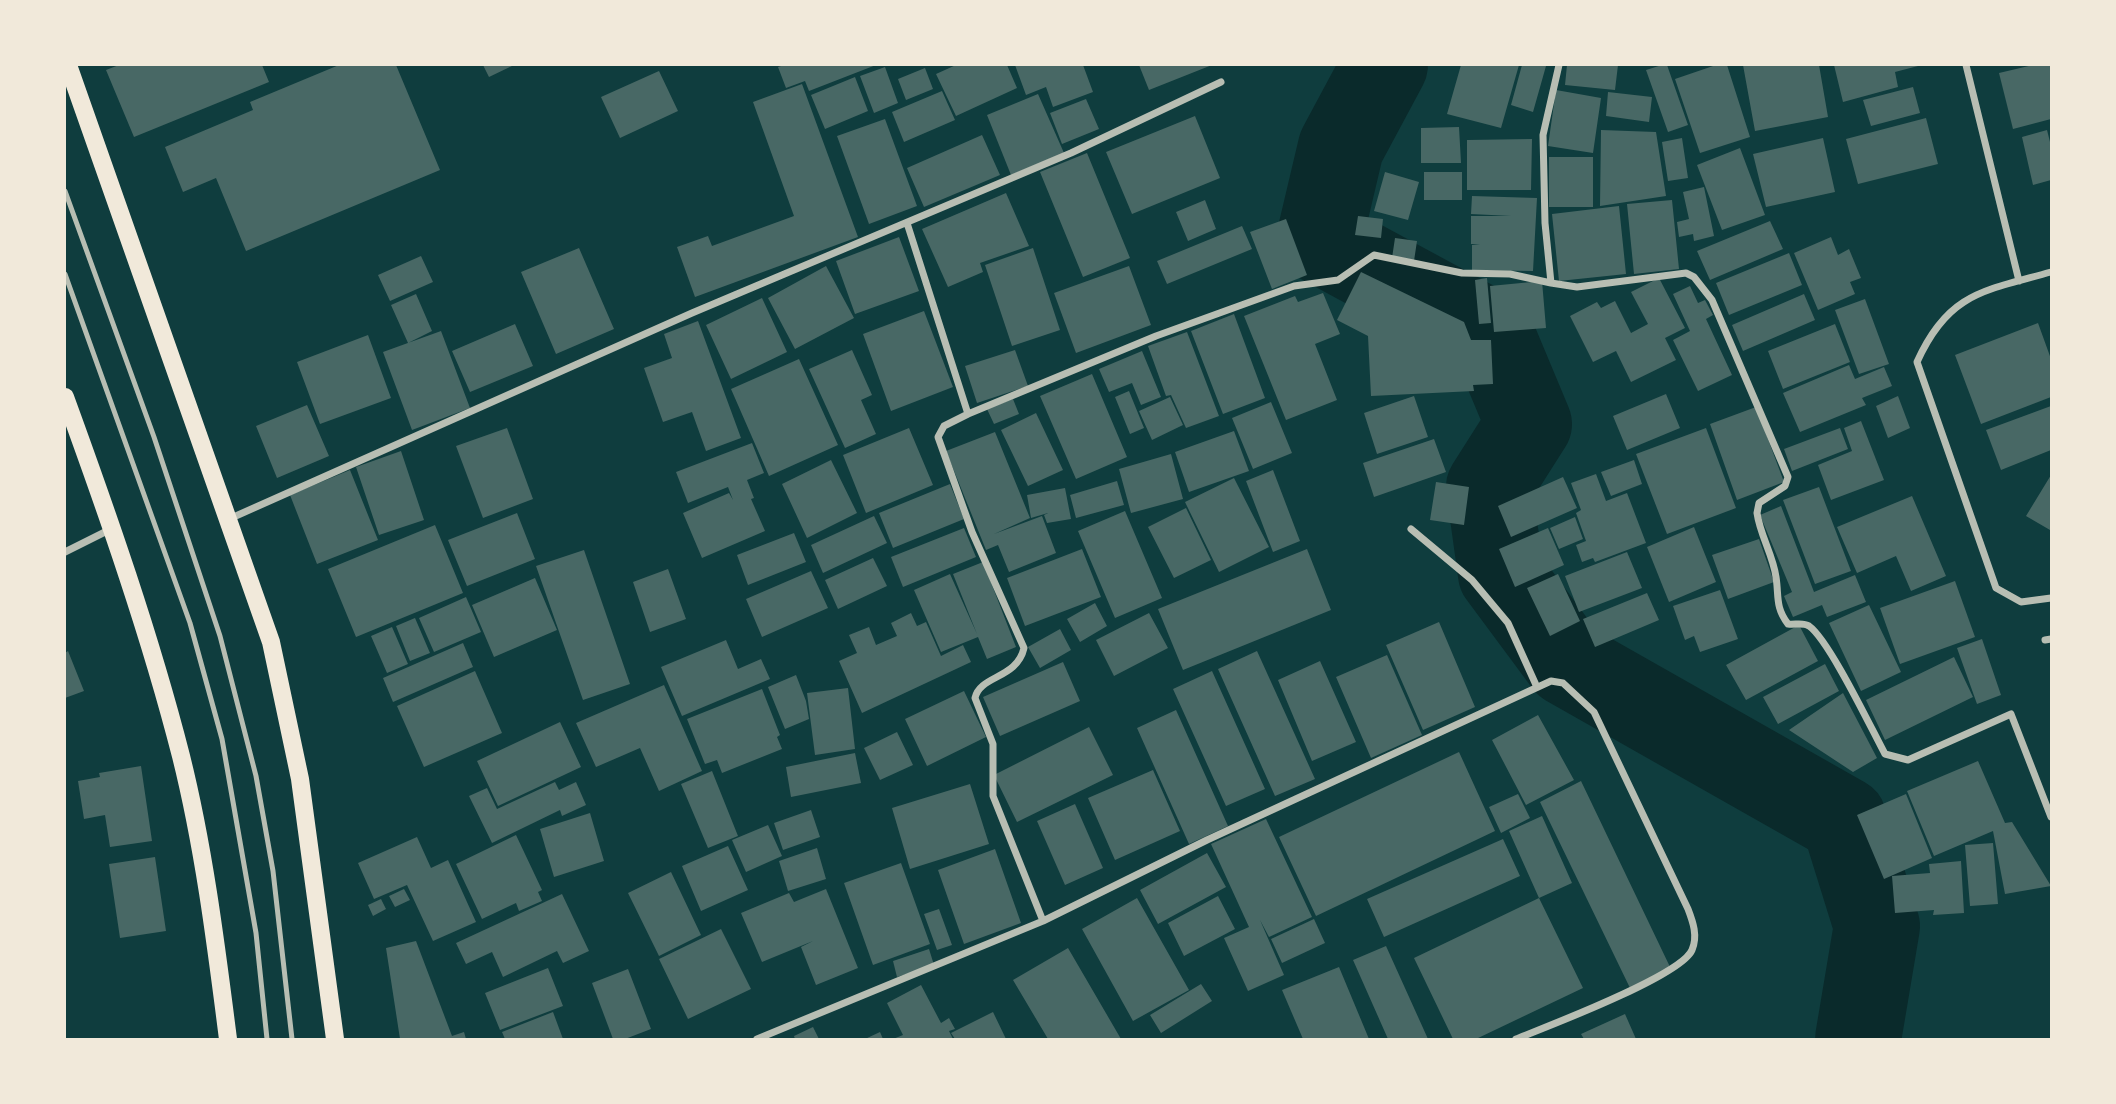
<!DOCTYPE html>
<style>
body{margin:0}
#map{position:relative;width:2116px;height:1104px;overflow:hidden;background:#0f3d3e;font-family:"Source Sans 3",sans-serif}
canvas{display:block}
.frame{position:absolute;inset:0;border:66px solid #f1e9da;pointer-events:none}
</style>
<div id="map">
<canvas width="2116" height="1104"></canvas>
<div class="frame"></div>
</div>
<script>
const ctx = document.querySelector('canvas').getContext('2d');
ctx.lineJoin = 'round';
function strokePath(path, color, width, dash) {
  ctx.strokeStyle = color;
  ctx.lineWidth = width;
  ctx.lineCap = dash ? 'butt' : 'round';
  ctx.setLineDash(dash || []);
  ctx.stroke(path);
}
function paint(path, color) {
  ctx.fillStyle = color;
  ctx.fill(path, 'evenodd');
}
strokePath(new Path2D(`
 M1385 65 1341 147 1319 240 1491 333 1529 424 1489 487 1501 574 1567 663 1844 820 1877 926 1858 1039`), '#0a2a2b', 86);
paint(new Path2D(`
 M119 65H262L269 82 134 137 106 70Z
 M339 65H396L440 170 246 251 216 178 183 192 165 147 253 110 250 102Z
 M483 65H514L489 77Z
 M784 65H876L809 91 805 81 786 88 778 67Z
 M956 65H1007L1017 88 956 116 936 74Z
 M1015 65H1083L1093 92 1053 107 1046 87 1026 95Z
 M1139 65H1212L1149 90Z
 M1461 65H1519L1501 128 1447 114Z
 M1522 65 1546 66 1533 112 1511 105Z
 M1567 65H1618L1615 90 1565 85Z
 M1662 65H1667L1688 125 1668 132 1646 70Z
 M1716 65H1727L1750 137 1700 153 1675 79Z
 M1743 65H1819L1828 117 1755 131Z
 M1834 65H1918V66L1895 72 1898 87 1843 102Z
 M2033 65H2051V119L2013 129 1999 73Z
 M885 67 898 103 874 113 860 76Z
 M925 68 933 89 906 100 898 79Z
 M659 71 678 111 620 138 601 97Z
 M855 77 868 111 825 129 811 95Z
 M802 84 858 237 695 297 677 247 708 236 712 246 794 216 753 102Z
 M1913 87 1920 113 1871 126 1863 100Z
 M1556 90 1601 98 1593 153 1548 146Z
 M942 91 955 120 904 142 892 112Z
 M1608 92 1652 97 1649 122 1606 116Z
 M1038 94 1064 153 1011 175 987 115Z
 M1086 99 1099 129 1062 144 1050 113Z
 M1195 116 1220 178 1132 214 1106 152Z
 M1926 118 1938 164 1858 184 1846 139Z
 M885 119 917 206 869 224 837 136Z
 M1459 127 1461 163H1421V128Z
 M1601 130 1656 132 1666 196 1600 206Z
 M2047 130 2051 146V180L2033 185 2022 137Z
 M982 135 1000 175 924 207 907 168Z
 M1682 138 1688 178 1668 181 1662 142Z
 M1823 138 1835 192 1766 207 1753 154Z
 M1532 139 1531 190H1467V140Z
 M1740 148 1765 215 1722 230 1697 165Z
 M1087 153 1130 258 1083 277 1040 172Z
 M1549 157H1593V207H1549Z
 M1385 172 1419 182 1408 220 1374 211Z
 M1424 172H1462V200H1424Z
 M1704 187 1714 236 1694 241 1693 234 1679 237 1677 222 1689 219 1683 192Z
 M1006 193 1029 246 980 263 983 272 948 287 922 229Z
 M1472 196 1537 198 1533 271 1472 270V245L1480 244H1471V216H1511L1471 214Z
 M1205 200 1216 229 1188 241 1176 212Z
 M1672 200 1679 269 1634 274 1627 204Z
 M1619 206 1626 274 1559 281 1552 214Z
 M1358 216 1383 219 1381 238 1355 235Z
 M1286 219 1307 275 1272 289 1250 232Z
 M1770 221 1783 249 1710 280 1697 251Z
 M1242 226 1252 249 1167 284 1157 261Z
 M899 237 919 291 855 314 836 261Z
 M1831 237 1838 255 1849 249 1861 278 1850 282 1855 294 1818 310 1794 253Z
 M1395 238 1417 241 1414 261 1392 258Z
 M579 248 614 329 556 354 521 272Z
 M1033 248 1060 330 1012 346 985 265Z
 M1789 253 1802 285 1729 315 1716 283Z
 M421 256 433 282 390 301 378 275Z
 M826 266 854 318 795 349 768 298Z
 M1129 266 1151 325 1076 353 1054 293Z
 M1361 272 1464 322 1471 340H1491L1493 384 1473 385 1474 391 1371 396 1368 336 1337 320Z
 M1487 278 1491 323 1479 324 1475 280Z
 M1659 278 1685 328 1665 338 1676 360 1631 382 1616 351 1593 362 1570 316 1597 302 1601 308 1615 301 1631 333 1648 324 1631 292Z
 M1542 281 1546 328 1494 332 1490 286Z
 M1690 286 1698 303 1705 300 1713 315 1706 319 1732 375 1698 391 1673 340 1690 331 1673 294Z
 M1323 293 1340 334 1315 344 1337 400 1286 420 1244 316 1295 296 1298 302Z
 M416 294 432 331 408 343 391 305Z
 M1804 294 1815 320 1743 351 1732 325Z
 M762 298 787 352 731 379 706 325Z
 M1865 299 1889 364 1859 374 1835 310Z
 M924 311 953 387 891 411 863 334Z
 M1234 314 1265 398 1223 414 1191 331Z
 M698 321 741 438 706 451 692 412 663 422 644 368 672 358 664 334Z
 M2038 323 2051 359V397L1981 424 1955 355Z
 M515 324 533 366 470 392 452 351Z
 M1835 324 1850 362 1783 389 1768 351Z
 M441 331 470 408 412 430 383 352Z
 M1187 332 1219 416 1186 428 1171 395 1166 396 1148 346Z
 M368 335 391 398 320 424 297 362Z
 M852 350 872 395 861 400 876 434 845 448 809 369Z
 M1015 350 1028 386 977 403 965 366Z
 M1142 351 1161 397 1141 405 1132 383 1109 392 1099 369Z
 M799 359 838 445 769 476 731 389Z
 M1849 365 1855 379 1884 367 1892 386 1862 398 1866 405 1800 432 1783 393Z
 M1092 374 1127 457 1076 479 1040 396Z
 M1129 391 1144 428 1130 434 1115 397Z
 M1666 394 1680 428 1627 450 1613 416Z
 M1414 396 1428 437 1377 454 1364 413Z
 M1898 396 1910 428 1888 438 1876 406Z
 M1170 397 1183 425 1152 440 1139 411Z
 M1013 399 1019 414 994 424 987 409Z
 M1271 402 1292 453 1253 469 1232 418Z
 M307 405 329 456 277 478 256 426Z
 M2051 406V450L2001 470 1986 430Z
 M1756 407 1784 482 1737 500 1710 424Z
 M1036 413 1063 470 1028 486 1001 430Z
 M1861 421 1884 480 1831 500 1818 465 1852 451 1844 428Z
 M507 428 533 499 483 518 456 446Z
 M909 428 933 485 866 513 843 455Z
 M1706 428 1736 508 1667 534 1636 454Z
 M1840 428 1848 449 1792 471 1784 449Z
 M1234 431 1249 471 1189 492 1175 452Z
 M995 432 1030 518 994 534 1042 516 1056 553 1009 572 998 545 986 550 946 451Z
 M1434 439 1446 472 1374 497 1363 463Z
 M752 443 764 473 747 480 754 498 751 499 765 531 702 558 683 513 729 493 733 500 728 487 688 503 676 472Z
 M401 451 424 520 379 535 356 467Z
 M1171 454 1183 499 1131 513 1119 469Z
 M831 460 857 513 807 538 782 484Z
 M1634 460 1642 484 1611 496 1601 472Z
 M350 470 378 540 317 564 290 495Z
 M1273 470 1300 541 1273 552 1246 481Z
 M1596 474 1606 501 1627 493 1646 543 1595 562 1593 558 1582 562 1576 545 1586 541 1576 513 1581 510 1571 483Z
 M2051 475V528L2050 530 2026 516Z
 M1563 477 1577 508 1511 537 1498 506Z
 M1234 478 1269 547 1219 572 1185 502Z
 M1117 481 1124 505 1076 518 1070 495Z
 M1436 482 1469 487 1464 525 1430 520Z
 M950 484 964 519 893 548 879 513Z
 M1819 487 1851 571 1815 584 1783 500Z
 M1065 488 1071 519 1047 523 1044 515 1048 513 1031 518 1027 495Z
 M1912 496 1946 576 1911 591 1896 556 1857 573 1837 527Z
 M1781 506 1814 592 1855 575 1866 602 1827 617 1822 605 1793 617 1784 596 1792 592 1760 515Z
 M1186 508 1211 560 1174 578 1148 527Z
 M1125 511 1162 598 1115 618 1078 531Z
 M517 513 535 559 467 586 448 540Z
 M874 516 887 543 823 573 811 545Z
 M1575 517 1583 539 1559 549 1550 528Z
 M435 525 463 593 356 637 328 569Z
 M1694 527 1716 582 1669 602 1647 547Z
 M964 528 976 557 903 587 891 557Z
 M1548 528 1564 565 1515 587 1499 549Z
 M794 533 806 562 748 585 737 555Z
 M1759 539 1774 582 1728 599 1712 555Z
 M1082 549 1101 597 1025 626 1007 578Z
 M1307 549 1331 610 1183 670 1158 609Z
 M584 550 630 684 583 700 536 566Z
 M1627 552 1642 588 1579 612 1565 576Z
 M873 558 887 586 838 609 825 580Z
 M983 562 1016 647 987 659 978 637 941 652 914 590 950 574 977 634 953 574Z
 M668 569 686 619 650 632 633 582Z
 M811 571 828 608 762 637 746 599Z
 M1558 574 1580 621 1550 636 1527 588Z
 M535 578 557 630 494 657 472 605Z
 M1955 581 1975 637 1900 664 1880 608Z
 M1720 590 1738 639 1700 652 1694 636 1685 640 1673 606Z
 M1647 593 1659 620 1595 647 1583 619Z
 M466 597 481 632 434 652 419 618Z
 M1095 603 1107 626 1080 642 1067 619Z
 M1869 605 1901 672 1861 691 1829 623Z
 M911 613 917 626 926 622 941 656 963 645 971 662 862 713 839 661 857 653 849 635 869 627 876 645 897 636 891 623Z
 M1149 613 1168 648 1114 676 1096 640Z
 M415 618 430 653 410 661 396 626Z
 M1439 622 1475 707 1423 730 1386 645Z
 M1799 625 1818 661 1746 700 1726 665Z
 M392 627 408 664 387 673 371 636Z
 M1060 629 1071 650 1040 668 1028 647Z
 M1982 639 2001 695 1977 704 1957 648Z
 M726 640 738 669 761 659 770 679 682 716 661 667Z
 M463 643 473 667 393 702 383 678Z
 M68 651 84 691 65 698V653Z
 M1257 651 1315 779 1275 796 1218 669Z
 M1387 655 1422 735 1371 758 1336 677Z
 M1954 657 1973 697 1885 740 1866 700Z
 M1320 661 1356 742 1312 761 1278 680Z
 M1063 662 1080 701 1000 736 983 697Z
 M1825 664 1839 691 1778 724 1763 697Z
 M475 671 502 733 424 767 397 706Z
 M1212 671 1265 789 1226 806 1173 689Z
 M796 675 806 701 809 719 785 729 768 687Z
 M664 685 702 771 659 791 640 748 596 767 576 723Z
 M848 688 855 749 815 755 807 693Z
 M762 689 780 735 777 737 782 749 722 773 717 760 705 764 687 719Z
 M964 691 986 737 927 766 905 719Z
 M1843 693 1877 758 1853 772 1789 730Z
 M1176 710 1228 826 1189 844 1137 728Z
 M1538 715 1574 780 1526 805 1492 740Z
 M560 722 581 767 498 806 477 761Z
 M1089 727 1113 775 1017 822 994 775Z
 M897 732 913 765 880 780 864 748Z
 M1459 752 1495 831 1316 916 1279 837Z
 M855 753 861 783 791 797 786 767Z
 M1978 761 2005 823 2012 822 2051 886 2005 894 1993 831 1934 856 1907 791Z
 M141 766 152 841 110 847 105 815 84 819 78 781 100 777 99 773Z
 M1153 770 1180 831 1115 860 1088 798Z
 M712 771 738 836 708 848 681 784Z
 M1581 781 1671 969 1630 988 1540 802Z
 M555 782 559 790 576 782 586 805 562 816 560 810 492 843 469 796 487 788 497 809Z
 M970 784 989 844 910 869 892 808Z
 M1518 794 1530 818 1501 833 1489 807Z
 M1906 794 1932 858 1884 879 1857 815Z
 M1075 804 1103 868 1065 885 1037 821Z
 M811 810 820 837 783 850 774 823Z
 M590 813 604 861 554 877 540 829Z
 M1542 816 1572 883 1539 898 1583 988 1476 1039H1453L1414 958 1539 898 1509 831Z
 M1266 819 1312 917 1269 937 1260 920 1284 975 1248 991 1224 938 1249 927 1211 844Z
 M768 825 782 856 746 872 732 840Z
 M516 835 542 890 538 892 542 901 519 911 516 903 482 919 456 864Z
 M417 837 431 868 448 860 476 922 433 941 407 885 374 899 358 863Z
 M1503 839 1520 876 1384 937 1367 899Z
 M1993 843 1998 904 1970 906 1965 845Z
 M728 846 748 890 701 911 682 866Z
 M817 848 826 879 788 891 779 861Z
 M995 849 1021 923 964 944 938 870Z
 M1207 853 1226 887 1158 924 1140 890Z
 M155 857 166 931 120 938 109 864Z
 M1961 861 1964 913 1933 915 1934 910 1895 913 1892 876 1930 873 1929 864Z
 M901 863 930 944 873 965 844 883Z
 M671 872 701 935 659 956 628 893Z
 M404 889 410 900 395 907 389 896Z
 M826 889 858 968 816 985 801 947 813 941 762 962 741 913 789 893 794 902Z
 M562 894 589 951 563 963 557 951 503 977 492 952 466 964 456 943Z
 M1218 896 1235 929 1184 956 1168 923Z
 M1137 898 1189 990 1133 1021 1082 929Z
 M381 899 386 909 373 916 368 905Z
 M939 909 952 945 937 950 924 914Z
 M1314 919 1325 943 1282 963 1271 939Z
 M721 929 751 989 688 1019 659 959Z
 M416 941 452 1036 464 1032 466 1039H400L386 948Z
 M1386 946 1428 1039H1388L1353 960Z
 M1068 948 1121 1039H1048L1013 980Z
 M929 949 934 965 897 977 893 961Z
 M1339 967 1369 1039H1303L1282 990Z
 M548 968 563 1006 500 1030 485 993Z
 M628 969 651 1029 625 1039H613L592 983Z
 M1201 984 1212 1001 1161 1033 1150 1015Z
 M921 985 941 1023 949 1018 955 1029 949 1031 953 1039H893L903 1035 887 1003Z
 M553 1012 563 1039H505L502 1032Z
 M993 1012 1006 1039H955L951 1033Z
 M1625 1014 1636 1039H1584L1581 1034Z
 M813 1027 819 1039H795L794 1036Z
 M880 1032 883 1039H865Z`), '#486865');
strokePath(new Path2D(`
 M65 191 154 437 220 636 256 776 273 871 292 1039
 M65 274 190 623 222 739 256 933 267 1039`), '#b8beb3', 5);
strokePath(new Path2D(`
 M1559 65 1543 135 1545 223 1551 283 1577 287 1686 273 1694 277 1712 300 1788 477 1785 486 1759 503 1757 513C1760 535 1773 555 1776 577 1779 596 1775 607 1788 624 1795 625 1803 622 1809 626 1829 640 1871 728 1885 754L1908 760 2011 714 2051 817
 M1966 65 2019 281
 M907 223 968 414 1156 336 1294 286 1338 280 1374 255 1462 273 1510 274 1551 283
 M2051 272C1983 291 1948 293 1917 362L1996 588 2021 602 2051 598
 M968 414 944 426 938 437 972 532 1024 648C1017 679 980 675 975 698L993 744V796L1043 921
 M229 519 692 313 1071 153 1221 82
 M1411 529 1472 580 1508 623 1536 685
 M65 552 111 529
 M2045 640 2051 639
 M757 1039 1043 921 1207 840 1551 681 1563 683 1594 712 1688 909C1693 922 1698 936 1692 950 1681 976 1546 1027 1516 1039`), '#b8beb3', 7);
strokePath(new Path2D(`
 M68 65 271 642 300 779 335 1039
 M65 397C108 515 150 635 181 756 204 848 216 945 228 1039`), '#f1e9da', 18);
</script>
